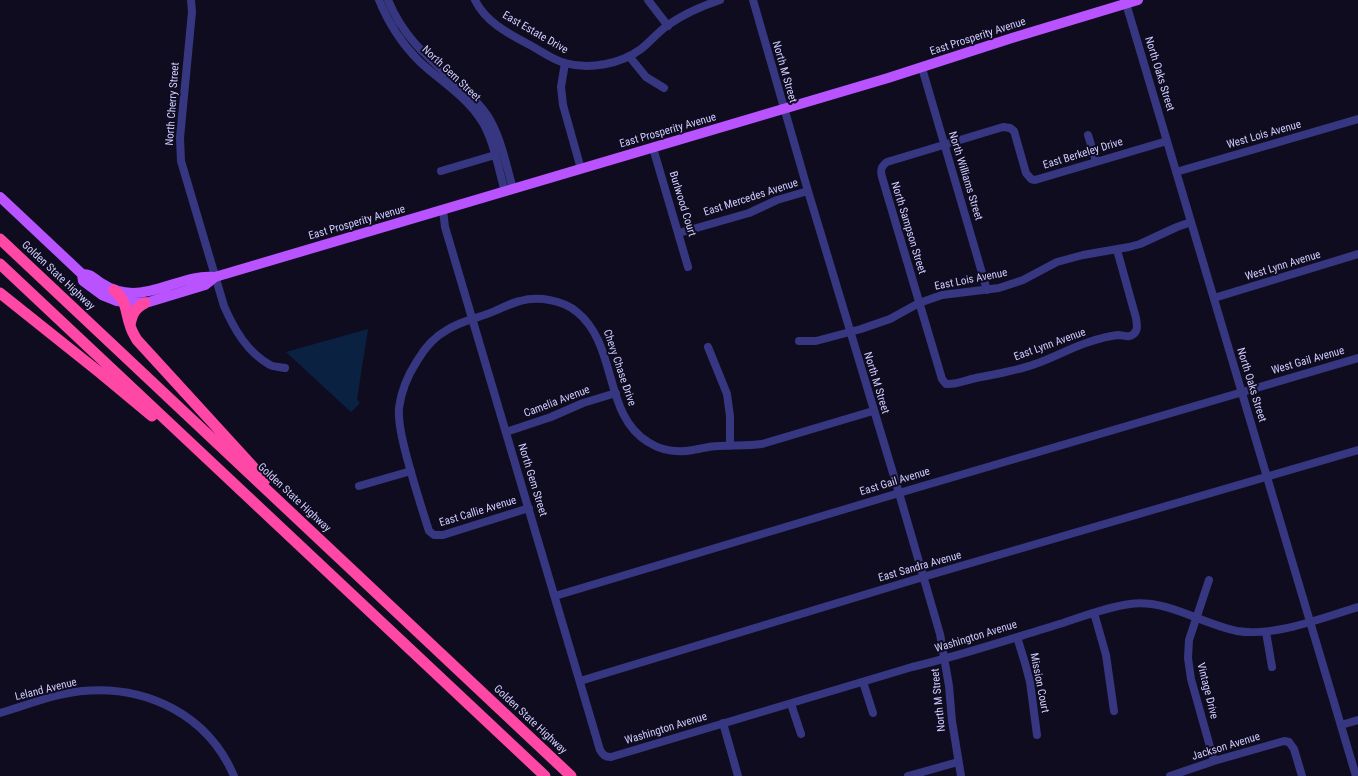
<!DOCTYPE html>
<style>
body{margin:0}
canvas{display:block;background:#0f0c20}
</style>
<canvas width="1358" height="776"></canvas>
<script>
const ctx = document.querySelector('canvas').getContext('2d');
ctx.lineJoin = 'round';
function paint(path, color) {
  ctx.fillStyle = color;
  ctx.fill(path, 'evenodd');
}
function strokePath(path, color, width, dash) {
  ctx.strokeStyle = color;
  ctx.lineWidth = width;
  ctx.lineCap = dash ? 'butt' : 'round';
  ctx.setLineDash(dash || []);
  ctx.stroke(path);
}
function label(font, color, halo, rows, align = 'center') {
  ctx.font = font + ' "Roboto Condensed",sans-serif';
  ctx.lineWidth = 4;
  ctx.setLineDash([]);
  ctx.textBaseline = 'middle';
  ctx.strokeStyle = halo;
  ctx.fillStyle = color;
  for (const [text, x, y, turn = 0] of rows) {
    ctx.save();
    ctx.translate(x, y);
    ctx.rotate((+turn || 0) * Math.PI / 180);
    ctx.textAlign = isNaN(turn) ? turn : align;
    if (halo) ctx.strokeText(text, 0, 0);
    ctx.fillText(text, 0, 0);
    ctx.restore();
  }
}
paint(new Path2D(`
 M368 329 357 399 360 403 351 412 286 352Z`), '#0a2142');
strokePath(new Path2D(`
 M191 0 192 12 180 138 181 161 224 306C234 329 247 352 270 365 274 367 281 367 285 368
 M379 0C388 22 402 44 419 61 439 80 466 96 481 120 493 137 499 171 505 192
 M388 0C403 36 424 54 453 80 465 91 478 101 487 115 501 136 506 165 513 189
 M475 0C485 21 507 33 528 44 540 50 552 60 565 63 589 70 621 64 641 49 650 42 658 32 668 25 684 14 702 6 720 0
 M648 0 668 26
 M753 0 808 191 899 493 940 634 949 686 952 721 961 776
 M1125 0 1356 776
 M629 56 646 77 664 88
 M565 63 561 87 563 105 581 169
 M922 68 987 290
 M1088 135 1096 161
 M653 148 688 267
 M441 171 495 155
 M1176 172 1358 119
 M443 210 445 227 600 750C603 755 605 757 611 757L912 667C963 655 1013 638 1063 623 1084 616 1107 607 1130 604 1168 599 1201 624 1237 631 1275 637 1322 618 1358 607
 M679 233 749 213 777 200 808 191
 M1117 250 1136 318C1137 325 1139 333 1130 336 1127 337 1122 335 1118 335 1109 336 1098 339 1089 342 1070 348 1053 358 1035 364 1016 371 996 374 976 378 966 380 956 385 946 384L942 379 882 177C880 170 881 166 887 162L1003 127 1010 128 1014 131 1026 173 1031 179 1035 180 1167 141
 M1214 298 1358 254
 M799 341H816L861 329 890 319 919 303 942 295 999 288 1023 280 1057 262 1083 255 1129 247 1140 244 1177 227 1191 222
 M708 347 727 394 730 416V446
 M506 432 551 417 583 403 616 393
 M359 486 411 471
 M529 508 443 535H434L429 531C420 503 411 475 404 446 401 434 398 421 399 408 401 392 408 375 417 361 424 349 434 337 447 330 462 320 480 318 497 310 504 307 512 303 520 301 538 296 563 300 577 312 618 345 603 415 648 442 662 451 677 453 693 450 701 449 710 446 718 446 733 445 747 446 762 444L873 411
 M1209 580 1189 640 1188 658 1191 679 1214 761
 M555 596 899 493 1358 358
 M1094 613 1106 655 1114 711
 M1266 632 1272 667
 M1017 637 1025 663 1030 682 1037 735
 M580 681 923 577 1358 450
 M863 682 873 713
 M791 704 801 734
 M0 713C27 705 54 694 82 691 147 685 208 715 234 776
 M723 723 738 776
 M1341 725 1358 720
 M908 776 958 762
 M1170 776 1214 761 1284 741 1289 742 1294 749 1302 776`), '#363681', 8);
strokePath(new Path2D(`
 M0 197 82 274 83 281 102 295 117 301 133 303 149 302 205 285 215 277 888 78 1012 38 1138 0
 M82 274C92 274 93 278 101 283 110 289 122 293 133 293 161 293 187 274 215 277`), '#b853ff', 10);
strokePath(new Path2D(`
 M0 239 571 776
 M0 264 545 776
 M114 290C127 301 125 310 130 325 131 330 134 335 137 340L265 480
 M0 293 99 372 152 416
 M130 325C132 314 135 308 145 303`), '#ff47a6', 11);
label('11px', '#cfccff', '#0f0c20', [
 ["East Estate Drive",535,33,30],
 ["East Prosperity Avenue",978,37,-18],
 ["North M Street",784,72,74],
 ["North Gem Street",451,74,43],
 ["North Oaks Street",1159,74,73],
 ["North Cherry Street",173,104,-86],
 ["East Prosperity Avenue",668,131,-16],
 ["West Lois Avenue",1264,135,-16],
 ["East Berkeley Drive",1083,154,-17],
 ["North Williams Street",965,176,73],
 ["East Mercedes Avenue",751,198,-18],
 ["Burlwood Court",682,204,73],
 ["East Prosperity Avenue",357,223,-16],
 ["North Sampson Street",908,228,73],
 ["West Lynn Avenue",1283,266,-17],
 ["Golden State Highway",58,276,43],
 ["East Lois Avenue",971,280,-11],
 ["East Lynn Avenue",1050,345,-20],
 ["West Gail Avenue",1308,361,-16],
 ["Chevy Chase Drive",619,368,71],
 ["North M Street",876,383,73],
 ["North Oaks Street",1251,385,73],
 ["Camelia Avenue",557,402,-21],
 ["North Gem Street",532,480,73],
 ["East Gail Avenue",895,482,-17],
 ["Golden State Highway",294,498,43],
 ["East Callie Avenue",478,512,-17],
 ["East Sandra Avenue",920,567,-16],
 ["Washington Avenue",976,637,-17],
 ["Mission Court",1039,683,79],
 ["Leland Avenue",46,690,-14],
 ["Vintage Drive",1207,691,76],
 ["North M Street",939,700,-96],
 ["Golden State Highway",530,720,43],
 ["Washington Avenue",666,729,-17],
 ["Jackson Avenue",1226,747,-17]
]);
</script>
